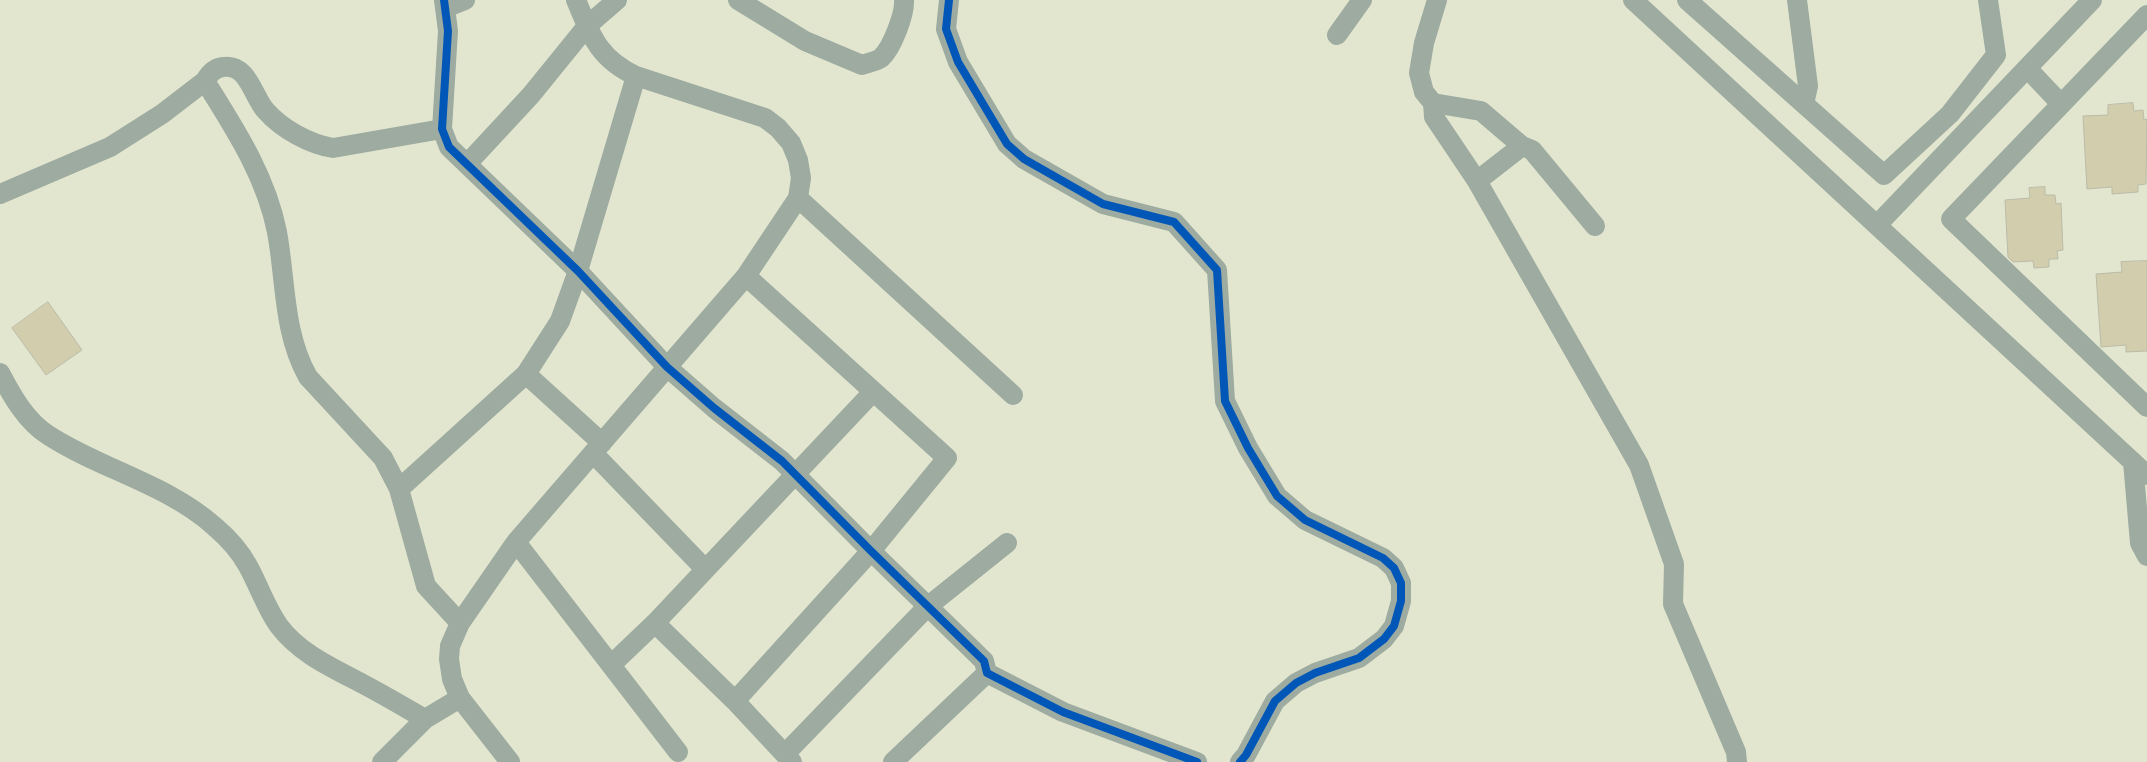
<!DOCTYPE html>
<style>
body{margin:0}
canvas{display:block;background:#e3e6cf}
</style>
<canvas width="2147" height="762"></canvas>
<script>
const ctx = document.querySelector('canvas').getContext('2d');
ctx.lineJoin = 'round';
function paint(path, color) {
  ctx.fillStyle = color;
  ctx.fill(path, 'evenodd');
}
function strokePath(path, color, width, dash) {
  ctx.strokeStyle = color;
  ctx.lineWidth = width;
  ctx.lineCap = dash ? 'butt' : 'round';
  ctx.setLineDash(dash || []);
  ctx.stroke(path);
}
const building = new Path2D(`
 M2133 103 2134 111 2143 110 2144 120 2147 119 2146 184 2138 185V192L2112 194V187L2087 189 2083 116 2108 115V105Z
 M2045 187V195H2055L2056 204 2061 203 2063 250 2057 251 2058 259H2049V267L2034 268 2033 261 2013 262 2008 257 2005 200 2030 198 2029 188Z
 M2147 261V351L2126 352V345L2101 347 2096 274 2122 272 2121 262Z
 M48 302 82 350 46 375 12 328Z`);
paint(building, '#d1cdad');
strokePath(building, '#bbbba8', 1);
strokePath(new Path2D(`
 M444 0 448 31 442 129 449 147 578 271 667 367 714 408 782 461 871 551 984 661 987 673 1063 712 1197 762
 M738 0 805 41 862 65C867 63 877 61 881 58 892 48 905 14 904 0
 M949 0 946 29 958 62 1007 144 1024 159 1103 204 1174 222 1217 270 1225 401 1248 448 1277 496 1305 520 1383 558 1394 568 1401 583V601L1394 626 1384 639 1359 658 1315 673 1296 683 1275 701 1246 755 1240 762
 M1437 0 1424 43 1419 73 1424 92 1433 103 1434 117 1477 181 1639 465 1674 564 1673 604 1736 752 1737 762
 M1633 0 2147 475
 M1687 0 1884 175 1950 114 1996 55 1988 0
 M1797 0 1808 86 1804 104
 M445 8 465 0
 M2147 15 1951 219 2147 407
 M1337 35 1362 0
 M2027 68 2061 104
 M205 81C209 74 214 68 223 67 248 63 253 97 266 111 282 129 309 144 333 148L442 129
 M1433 103 1481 111 1522 146 1532 150 1595 226
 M467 164 531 95 587 26 617 0
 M1477 181 1522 146
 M0 194 110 147 162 114 205 81C235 129 266 176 277 232 286 281 283 333 308 377L383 458 399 489 426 586 460 623
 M798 198 1013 395
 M1877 225 2092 0
 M0 373C12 396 26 421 48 435 100 469 167 484 214 526 227 537 240 551 248 566 259 586 266 608 279 626 300 654 333 668 363 684 384 695 404 707 425 719L460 698
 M526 374 602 443
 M593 453 705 569
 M2133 462 2140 543 2147 556
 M399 489 526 374 560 321 578 271 636 76
 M516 542 678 752
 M655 623 735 701 792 762
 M611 665 655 623 872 393
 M735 701 871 551 947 458 746 276
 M785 754 927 607 1007 543
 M382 762 425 719
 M510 762 460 698 452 679 449 659 450 646 460 623 516 542 746 276 798 198 801 178 798 160 791 143 778 128 765 118 636 76C599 59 591 36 576 0
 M893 762 987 673`), '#9daba1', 20);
strokePath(new Path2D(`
 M444 0 448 31 442 129 449 147 578 271 667 367 714 408 782 461 871 551 984 661 987 673 1063 712 1197 762
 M949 0 946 29 958 62 1007 144 1024 159 1103 204 1174 222 1217 270 1225 401 1248 448 1277 496 1305 520 1383 558 1394 568 1401 583V601L1394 626 1384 639 1359 658 1315 673 1296 683 1275 701 1246 755 1240 762`), '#0057b8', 8);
</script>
